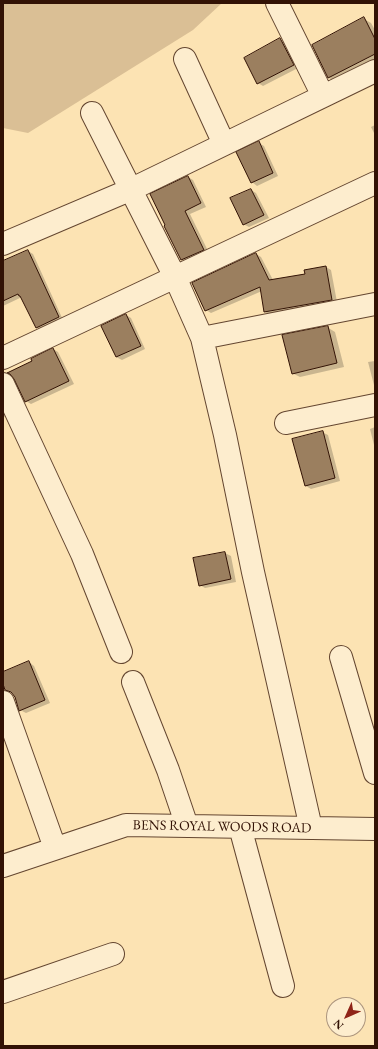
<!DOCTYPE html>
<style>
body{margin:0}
#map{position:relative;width:378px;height:1049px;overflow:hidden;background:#fce3b3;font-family:"EB Garamond",serif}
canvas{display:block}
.frame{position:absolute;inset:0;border:4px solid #321205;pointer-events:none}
.north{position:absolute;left:326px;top:997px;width:40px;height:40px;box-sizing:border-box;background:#fdedce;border:1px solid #ac957e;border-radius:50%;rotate:225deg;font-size:11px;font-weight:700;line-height:16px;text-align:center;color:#321205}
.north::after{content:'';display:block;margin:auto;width:14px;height:18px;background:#8f2418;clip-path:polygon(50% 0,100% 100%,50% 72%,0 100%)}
</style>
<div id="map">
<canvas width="378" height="1049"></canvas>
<div class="frame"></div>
<div class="north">N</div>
</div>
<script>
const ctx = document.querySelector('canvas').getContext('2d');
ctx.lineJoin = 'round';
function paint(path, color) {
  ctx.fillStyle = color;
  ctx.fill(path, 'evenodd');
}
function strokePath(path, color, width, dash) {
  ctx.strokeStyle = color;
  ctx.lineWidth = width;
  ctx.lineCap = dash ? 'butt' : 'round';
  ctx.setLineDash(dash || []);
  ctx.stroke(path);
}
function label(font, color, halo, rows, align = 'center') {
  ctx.font = font + ' "EB Garamond",serif';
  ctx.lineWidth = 4;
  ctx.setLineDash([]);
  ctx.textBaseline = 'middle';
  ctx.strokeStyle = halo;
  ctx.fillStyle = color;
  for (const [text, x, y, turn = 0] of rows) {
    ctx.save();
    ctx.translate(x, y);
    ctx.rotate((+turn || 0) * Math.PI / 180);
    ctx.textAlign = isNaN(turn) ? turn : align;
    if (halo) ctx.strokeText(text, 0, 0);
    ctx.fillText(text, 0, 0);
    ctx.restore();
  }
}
paint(new Path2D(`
 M3 3H222L193 30 28 133 3 128Z`), '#dabf95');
paint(new Path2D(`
 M364 19 371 23 375 30V62L337 82 329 78 313 45Z
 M280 40 286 43 298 68 263 86 258 83Z
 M375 125V135L371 127Z
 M259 143 264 146 278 176 257 186 252 182Z
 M188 177 193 180 206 207 190 214 209 253 187 263 182 260 165 226Z
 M251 190 256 193 269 218 249 227 243 224Z
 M28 251 33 254 63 320 42 331 37 327 22 297 3 306V263Z
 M256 254 261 257 273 280 306 275 326 267 331 270 337 302 271 315 265 312 262 291 211 313 206 310Z
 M126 315 131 318 145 349 122 360 116 357Z
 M327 327 335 332 344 367 300 377 292 373Z
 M53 349 58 352 74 384 31 404 26 401 33 361Z
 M375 361V389L368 362Z
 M3 406 7 415 4 417V418H3Z
 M375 427V449L370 429Z
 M322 432 328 435 340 481 311 489 306 486Z
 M225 553 231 556 236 582 205 588 200 585 195 559Z
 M29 662 34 666 50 703 26 713 20 710 15 697 3 682V673Z`), '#0003');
const building = new Path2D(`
 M364 17 375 39V54L328 78 312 45Z
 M280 38 294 65 257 84 244 58Z
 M259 141 273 173 251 183 236 152Z
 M188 176 201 203 185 211 204 250 181 260 164 226 165 225 150 194Z
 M251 189 264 215 243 225 230 198Z
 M28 250 59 317 36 328 20 296H19L18 294 3 301V261Z
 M256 253 269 280 305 274 304 270 326 266 332 300 264 312 260 287 205 311 192 283Z
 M126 314 141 346 116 357 101 326Z
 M328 326 337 363 292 374 282 335Z
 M53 348 69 381 25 402 14 379 10 374 7 373 32 361 31 359Z
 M323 431 335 478 305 486 292 439Z
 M225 552 231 579 199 586 193 558Z
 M29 661 45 700 19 711 15 697 11 692 5 690 3 684V672Z`);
paint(building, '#9b7f5f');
strokePath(building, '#321205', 1);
const minor = new Path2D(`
 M277 3 323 96
 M185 59 224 144
 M92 113 175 277 202 338 225 435 253 572 311 828
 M3 244 132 189 375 71
 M202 338 375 304
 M3 358 375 183
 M3 384 82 554 121 652
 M286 423 375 405
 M341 657 375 773
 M133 682 168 770 187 826
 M3 702 55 848
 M240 827 283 986
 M3 866 126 825 375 829
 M3 992 113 954`);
strokePath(minor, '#644630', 24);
strokePath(minor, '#fdedce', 22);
label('14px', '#321205', '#fdedce', [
 ["BENS ROYAL WOODS ROAD",222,827,1]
]);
</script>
